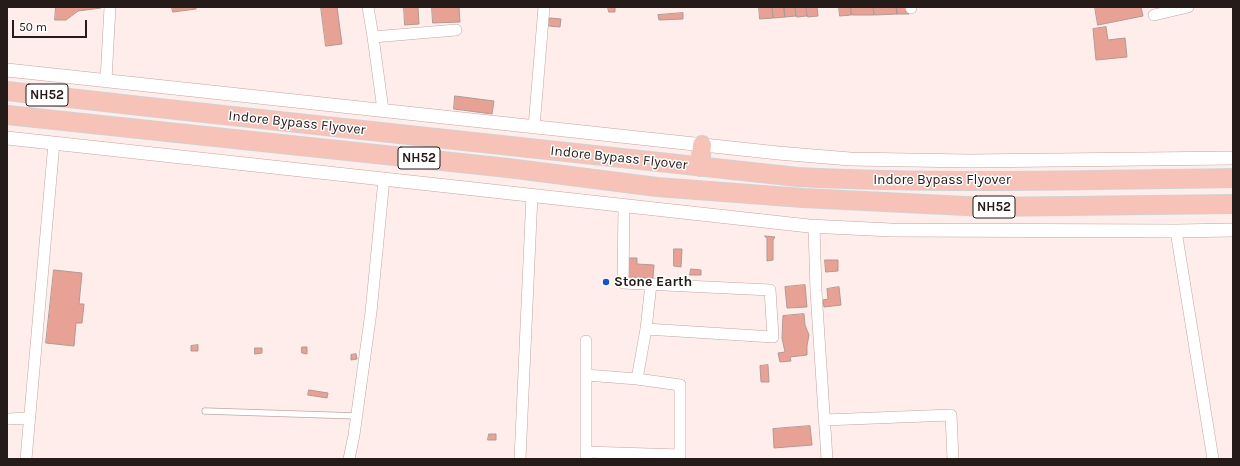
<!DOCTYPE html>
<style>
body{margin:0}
#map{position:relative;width:1240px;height:466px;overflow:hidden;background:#feedea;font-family:Karla,sans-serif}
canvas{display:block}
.frame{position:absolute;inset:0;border:8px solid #251b19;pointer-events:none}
.scale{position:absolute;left:12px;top:20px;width:75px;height:18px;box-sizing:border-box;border:2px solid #251b19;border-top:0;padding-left:5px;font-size:12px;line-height:14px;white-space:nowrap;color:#251b19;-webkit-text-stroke:3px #fff;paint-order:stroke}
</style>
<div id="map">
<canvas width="1240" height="466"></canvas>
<div class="frame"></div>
<div class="scale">50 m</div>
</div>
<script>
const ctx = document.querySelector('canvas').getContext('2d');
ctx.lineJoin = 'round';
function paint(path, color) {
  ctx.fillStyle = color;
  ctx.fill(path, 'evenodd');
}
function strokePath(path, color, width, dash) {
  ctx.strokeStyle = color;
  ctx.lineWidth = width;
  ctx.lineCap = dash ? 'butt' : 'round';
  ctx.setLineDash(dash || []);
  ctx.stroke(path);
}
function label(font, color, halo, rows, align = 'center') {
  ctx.font = font + ' Karla,sans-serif';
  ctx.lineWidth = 3;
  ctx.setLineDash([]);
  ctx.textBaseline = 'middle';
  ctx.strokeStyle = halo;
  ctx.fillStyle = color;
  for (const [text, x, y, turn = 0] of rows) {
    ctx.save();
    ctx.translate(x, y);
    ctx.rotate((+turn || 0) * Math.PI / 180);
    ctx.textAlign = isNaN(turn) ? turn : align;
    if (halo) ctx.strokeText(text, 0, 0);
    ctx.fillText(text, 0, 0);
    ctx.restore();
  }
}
const building = new Path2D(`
 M56 7H101V8L78 11 66 20H55Z
 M172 7H196V9L173 12Z
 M321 7H337L342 44 326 46Z
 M404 7H418L419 24 405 25Z
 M432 7H459L460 22 433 23Z
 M608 7H615V12H609Z
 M759 7H772L773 18 760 19Z
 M773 7H784L785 17 774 18Z
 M784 7H795L796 16 785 17Z
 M796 7H806L807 16 797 17Z
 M807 7H817L818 16 808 17Z
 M839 7H851V15L840 16Z
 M851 7H873L874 15H852Z
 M874 7H896L897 14 875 15Z
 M897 7H908L909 14H897Z
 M1095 7H1141L1143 16 1098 25Z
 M683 13V19L659 20 658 15Z
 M550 18 561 19 560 27 549 26Z
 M1106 27 1108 40 1125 38 1127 57 1096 60 1093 29Z
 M455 96 494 101 492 114 454 109Z
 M765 236 775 237 773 240V260L767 261V239Z
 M674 249H682L681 267 674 266Z
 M627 258H637V264L654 265 653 278 626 277Z
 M825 260H838V271L826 272Z
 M691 269 701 270V275H690Z
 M54 270 82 273 79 304H84L82 323H76L74 346 46 343Z
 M805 285 807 307 787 308 785 287Z
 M839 287 841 305 824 307 823 300 828 299 827 289Z
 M804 314 805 325 809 335 807 346V355L790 357 791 361 780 362 778 353 785 352 782 338 783 316Z
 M198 345V351H191V346Z
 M302 347H307V354L302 353Z
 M255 348H262V353L255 354Z
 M356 354 357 359 351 360V355Z
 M768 365 769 382H761L760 366Z
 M309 390 328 393 327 398 308 395Z
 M810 426 812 445 774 448 773 429Z
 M489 434H496V440H488Z`);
paint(building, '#e7a195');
strokePath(building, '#b29994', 1);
const service = new Path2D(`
 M205 411 357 416`);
const minor = new Path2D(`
 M368 7 373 37 383 110
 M911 7V8
 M1154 15 1188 7
 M373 37 456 30
 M106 80 110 7
 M534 127 544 7
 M624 206 623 283 770 290 773 337 646 329
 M814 227 816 291 827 459
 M1176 231 1213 459
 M586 375 637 379 680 385V459
 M637 379 646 329 651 284
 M7 419 30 418
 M824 420 951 415 953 459
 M586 452 680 455
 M26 459 54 143
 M349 459 354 435 371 312 384 179
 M520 459 532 195
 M586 459V341`);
const tertiary = new Path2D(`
 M7 70 778 153 850 159 969 161 1233 158
 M7 138 447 186 809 226 891 230 1176 231 1233 230`);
const trunk = new Path2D(`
 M7 91 149 107 798 177C943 184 1088 180 1233 178
 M7 115 508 168 657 187 803 198 986 207 1233 204
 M700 167 702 145`);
strokePath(service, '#c1a6a1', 7);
strokePath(minor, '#c1a6a1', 12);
strokePath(tertiary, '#c1a6a1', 14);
strokePath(trunk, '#d3d1d1', 20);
strokePath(service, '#fff', 5.5);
strokePath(minor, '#fff', 11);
strokePath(tertiary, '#fff', 13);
strokePath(trunk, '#f7c2b8', 18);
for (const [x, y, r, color] of [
 [606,282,4,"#1855c1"]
]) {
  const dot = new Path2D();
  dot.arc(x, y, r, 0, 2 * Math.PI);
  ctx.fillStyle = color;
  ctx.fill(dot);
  strokePath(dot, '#fff', 1.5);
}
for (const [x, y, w] of [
 [47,95,42],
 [419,158,42],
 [994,207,42]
]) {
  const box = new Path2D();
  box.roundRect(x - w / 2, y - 11, w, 22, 3);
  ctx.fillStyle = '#fff';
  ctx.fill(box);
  strokePath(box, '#251b19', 1);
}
label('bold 13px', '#251b19', null, [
 ["NH52",47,95],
 ["NH52",419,158],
 ["NH52",994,207]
]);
label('14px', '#251b19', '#fff', [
 ["Indore Bypass Flyover",297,123,6],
 ["Indore Bypass Flyover",619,158,6],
 ["Indore Bypass Flyover",942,180]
]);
label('bold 14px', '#251b19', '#fff', [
 ["Stone Earth",614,282]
], 'left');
</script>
